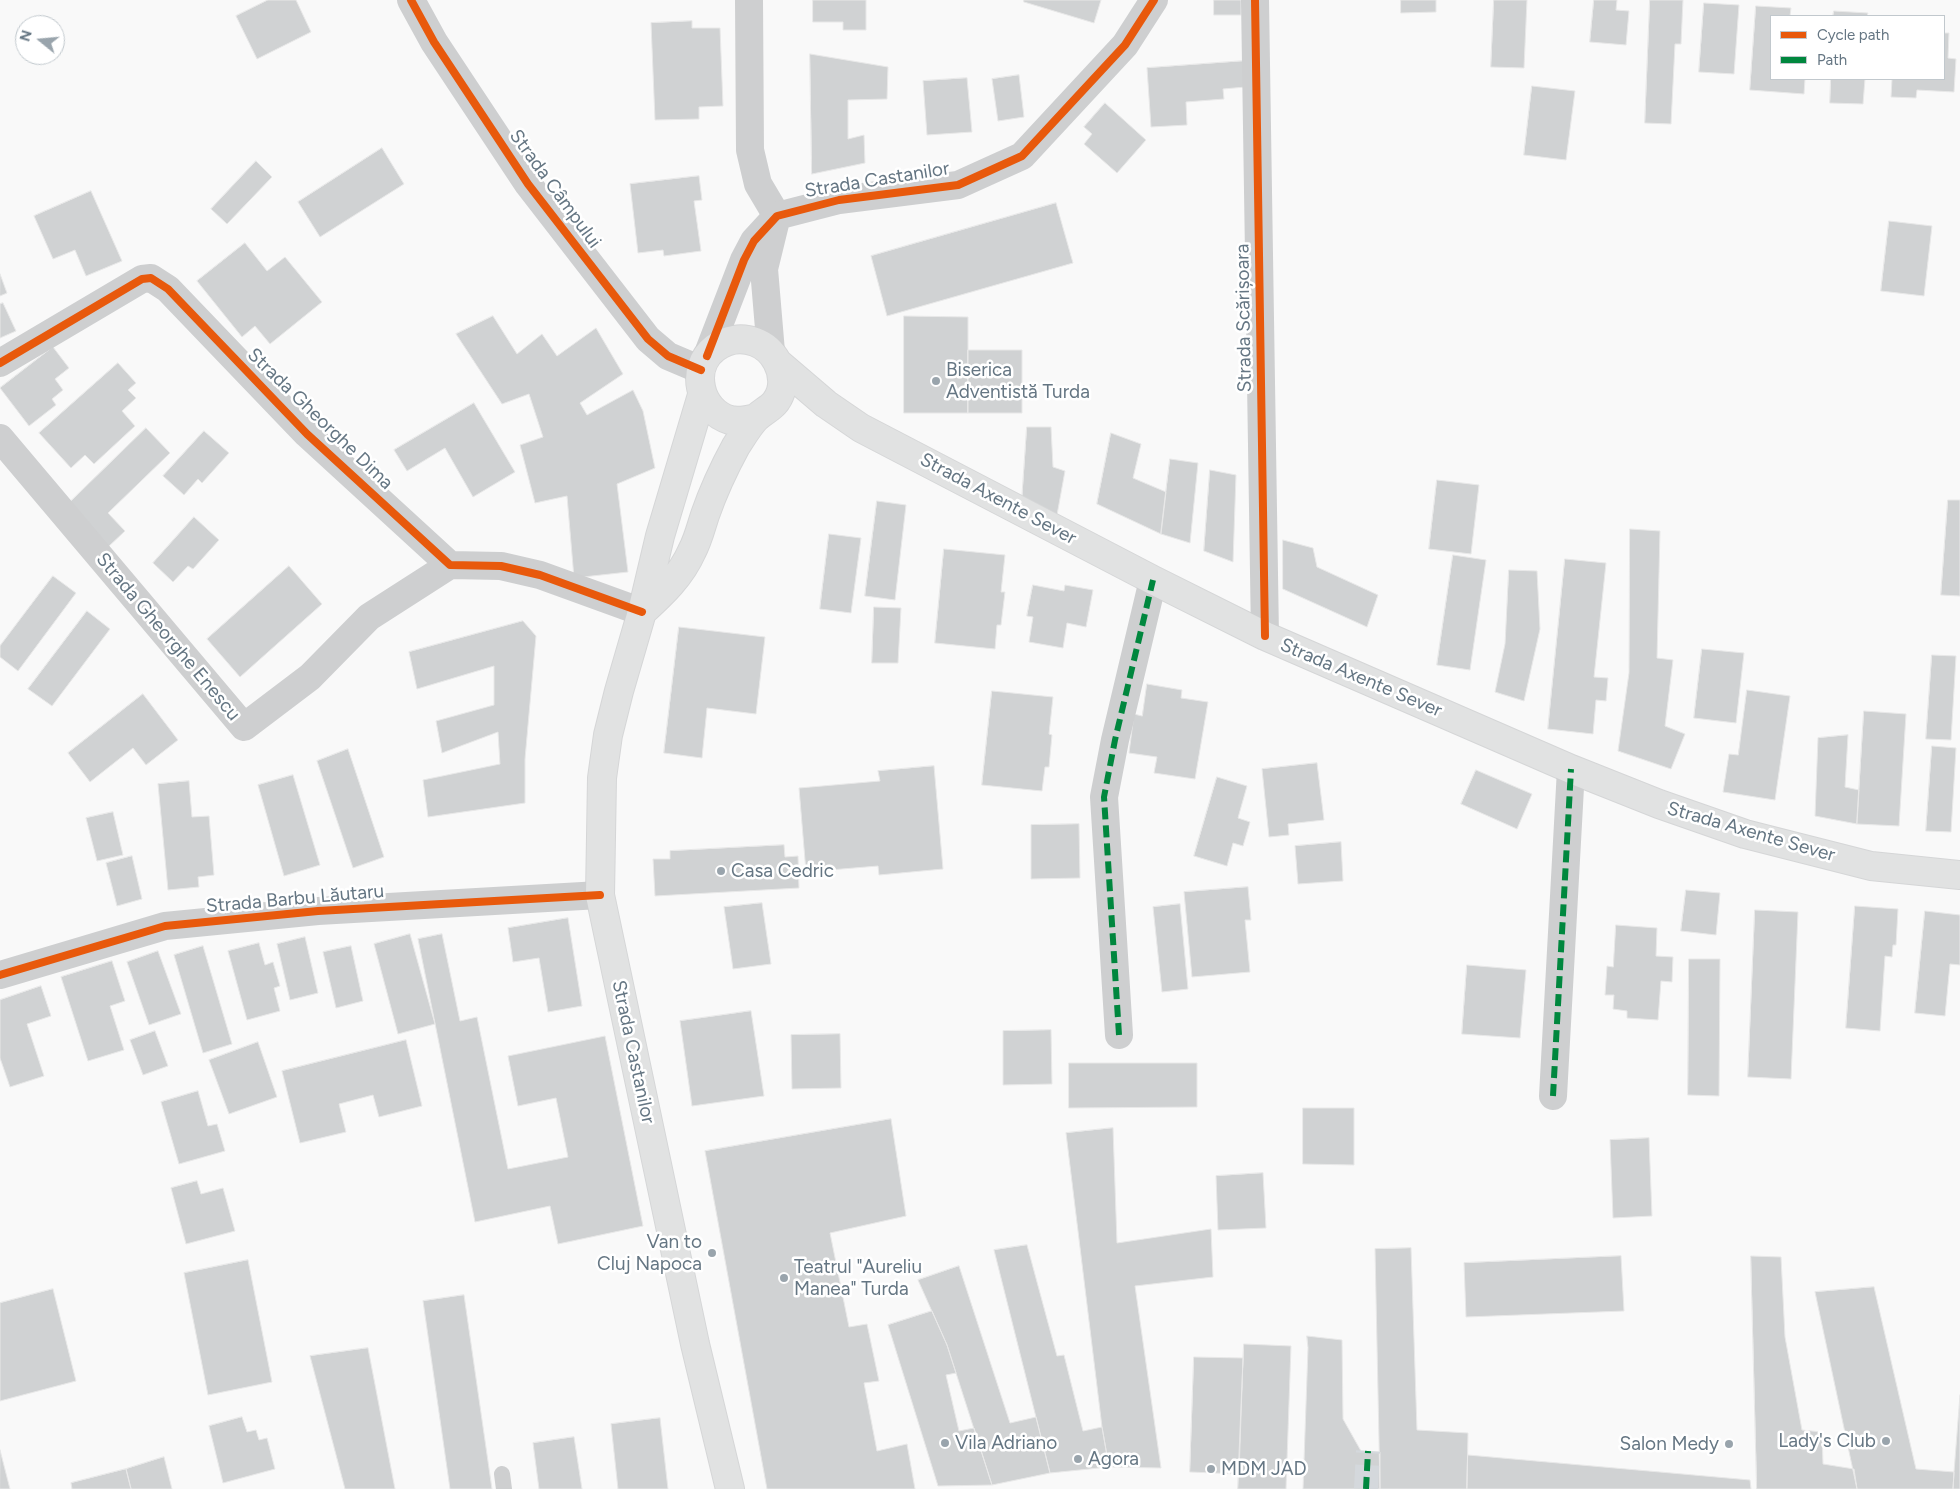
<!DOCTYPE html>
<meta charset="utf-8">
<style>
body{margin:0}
#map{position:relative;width:1960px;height:1489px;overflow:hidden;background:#f9f9f9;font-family:Figtree,sans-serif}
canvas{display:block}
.legend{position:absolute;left:1770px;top:15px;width:175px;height:65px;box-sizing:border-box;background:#fff;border:1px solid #c1c8cd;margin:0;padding:6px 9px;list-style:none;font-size:15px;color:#657683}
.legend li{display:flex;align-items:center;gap:10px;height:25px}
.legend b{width:25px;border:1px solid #c1c8cd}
.north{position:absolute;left:15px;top:15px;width:50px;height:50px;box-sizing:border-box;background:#fff;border:1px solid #c1c8cd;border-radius:50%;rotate:287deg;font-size:14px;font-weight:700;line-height:20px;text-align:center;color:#657683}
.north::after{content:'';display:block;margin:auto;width:18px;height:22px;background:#99a4ac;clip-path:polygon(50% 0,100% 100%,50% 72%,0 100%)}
</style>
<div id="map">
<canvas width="1960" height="1489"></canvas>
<ul class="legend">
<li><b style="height:6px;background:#e8590c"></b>Cycle path</li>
<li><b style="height:6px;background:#00873e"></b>Path</li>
</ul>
<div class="north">N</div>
</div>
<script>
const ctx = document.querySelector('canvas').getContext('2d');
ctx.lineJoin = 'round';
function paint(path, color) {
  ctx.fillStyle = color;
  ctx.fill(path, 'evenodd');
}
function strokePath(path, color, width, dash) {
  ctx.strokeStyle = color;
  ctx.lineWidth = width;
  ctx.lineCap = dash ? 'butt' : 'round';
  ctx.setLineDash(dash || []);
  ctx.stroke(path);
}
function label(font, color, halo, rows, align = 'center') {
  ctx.font = font + ' Figtree,sans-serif';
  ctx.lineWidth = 5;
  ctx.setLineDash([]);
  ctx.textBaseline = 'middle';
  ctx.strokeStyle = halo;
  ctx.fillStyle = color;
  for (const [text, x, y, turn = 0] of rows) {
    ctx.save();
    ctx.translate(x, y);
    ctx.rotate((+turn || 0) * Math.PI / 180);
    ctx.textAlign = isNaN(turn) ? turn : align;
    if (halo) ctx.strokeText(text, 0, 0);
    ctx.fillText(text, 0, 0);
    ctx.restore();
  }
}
const building = new Path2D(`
 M268 0H296L311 32 257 59 236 16Z
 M813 0H866V30H843V22H813Z
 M1024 0H1101L1094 23 1024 2Z
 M1214 0H1241V15H1214Z
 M1401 0H1436V12L1401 13Z
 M1494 0H1527L1524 68 1491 67Z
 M1594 0H1617L1616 10 1629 11 1626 45 1590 42Z
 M1650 0H1683L1681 44H1675L1671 124 1645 123Z
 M1704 3 1739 5 1734 74 1699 72Z
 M1756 6 1791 8 1790 16H1771V79H1805L1804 94 1750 90Z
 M1834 11 1868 13 1867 16H1833Z
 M692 21V28H720L723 106 699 107V119L655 120 651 23Z
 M1944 33H1949L1948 58 1956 59 1954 92 1917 90 1916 98 1891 97 1892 79H1944Z
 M810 54 888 67 887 99 848 100V139L864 135 865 163 812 174Z
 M1244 61 1246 87 1223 89 1224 99 1186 102 1187 125 1151 127 1147 68Z
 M1019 75 1024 117 998 121 992 79Z
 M967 78 972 132 927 135 923 81Z
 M1831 79H1865L1863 104 1830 103Z
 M1532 86 1575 91 1566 160 1524 155Z
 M1105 103 1146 140 1117 173 1084 144 1092 134 1084 127Z
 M382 148 404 184 320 237 298 202Z
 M256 161 272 177 227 224 211 209Z
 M699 176 702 200 694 201 701 251 664 256 663 250 638 253 630 184Z
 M91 191 122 261 86 276 75 250 53 259 34 216Z
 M1056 203 1073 263 887 316 871 256Z
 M1889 221 1932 226 1924 296 1881 291Z
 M245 243 267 271 285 257 322 302 270 344 255 326 242 337 197 281Z
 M0 274 7 293 0 296Z
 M3 303 16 331 0 338V304Z
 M493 316 517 354 542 334 557 356 596 328 623 374 580 403 587 415 633 390 643 411 655 468 617 484 628 572 574 578 567 496 535 503 520 445 543 437 529 394 502 404 456 334Z
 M904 316 968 317V413H904Z
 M53 347 69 368 55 379 63 390 52 399 56 405 29 426 0 388Z
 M968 350H1022V413H968Z
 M118 363 136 383 128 390 136 398 122 411 135 426 94 464 85 455 71 468 39 433Z
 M474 403 515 472 473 497 445 448 407 471 394 450Z
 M1027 427H1051L1053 467 1065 471 1057 515 1022 500Z
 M146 428 170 453 108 513 125 531 107 548 66 506Z
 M204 431 229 453 202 483 198 479 184 495 163 476Z
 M1111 433 1141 444 1133 478 1166 492 1161 534 1097 504Z
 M1170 459 1198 463 1190 543 1161 534Z
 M1210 470 1236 475 1233 562 1204 551Z
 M1437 480 1479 485 1471 554 1429 549Z
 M1948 500H1960V596L1941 595Z
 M877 501 906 505 895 600 865 596Z
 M194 517 219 540 193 569 188 566 173 582 153 563Z
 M1630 529 1660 531 1657 658 1673 660 1665 726 1685 734 1671 769 1618 751 1629 673Z
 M829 534 861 538 851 613 820 609Z
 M1283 540 1313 548 1317 567 1378 595 1367 627 1283 589Z
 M944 549 1005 555 1001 592H1005L1001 625H997L995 649 935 643Z
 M1453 555 1486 560 1470 670 1437 665Z
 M1565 559 1606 563 1594 677 1608 678 1606 701 1596 700 1593 734 1548 729Z
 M289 566 322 604 240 677 207 639Z
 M1509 570 1537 571 1540 629 1524 701 1495 692 1505 644Z
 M53 576 76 593 18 671 0 657V646Z
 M1033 585 1064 591 1065 585 1093 590 1086 627 1067 623 1063 648 1029 642 1033 617 1027 616Z
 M874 607 901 608 898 663H872Z
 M87 611 110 629 52 706 28 689Z
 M523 621 536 636 525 759V803L428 817 423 780 500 764 498 732 442 753 436 721 494 705V666L417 689 409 652Z
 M679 627 765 637 756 714 707 708 702 758 664 753Z
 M1702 649 1744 653 1736 723 1694 718Z
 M1932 655 1956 656 1951 740 1926 739Z
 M1147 684 1182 690 1181 698 1208 702 1195 779 1154 773 1157 757 1129 753 1134 714 1142 716Z
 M1747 690 1790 696 1775 800 1723 792 1729 754 1738 755Z
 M992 691 1053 697 1049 734 1052 735 1049 767H1045L1042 791 982 785Z
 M143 694 178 740 146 765 133 748 90 782 68 753Z
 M1864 711 1906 714 1899 826 1857 824Z
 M1848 735 1845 787 1859 790 1857 824 1815 816 1818 738Z
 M1932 746 1956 748 1951 832 1926 831Z
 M348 749 384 857 353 868 317 761Z
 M1317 763 1324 820 1288 824 1289 835 1269 837 1262 769Z
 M934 766 943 869 879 875 878 866 806 872 799 788 880 781 878 771Z
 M1476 770 1532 794 1517 829 1461 804Z
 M293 775 320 865 284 876 258 785Z
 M1217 777 1247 786 1238 818 1250 822 1243 846 1233 843 1227 866 1194 856Z
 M189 781 192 817 209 816 214 875 198 877 199 887 168 890 158 784Z
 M113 812 123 855 97 861 86 818Z
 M1079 824 1080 878 1031 879V825Z
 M1341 842 1343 881 1298 884 1295 846Z
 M784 845 785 857 798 856 799 888 655 896 653 859H670V851Z
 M132 856 142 899 117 906 106 863Z
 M1248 887 1251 920H1245L1250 972 1192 977 1184 892Z
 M1686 890 1720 893 1716 935 1681 931Z
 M762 903 771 964 733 969 724 907Z
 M1180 904 1188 989 1162 992 1153 907Z
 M1855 906 1898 909 1896 945H1893L1892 957 1885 956 1880 1031 1846 1028Z
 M1755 910 1798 912 1791 1079 1748 1077Z
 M1925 911 1960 915V965L1950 964 1945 1016 1915 1013Z
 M568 918 582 1006 548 1012 539 958 513 962 508 928Z
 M1616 925 1657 928 1656 956 1673 957 1672 982 1661 981 1658 1020 1627 1018V1011L1613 1009 1614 995H1605L1607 966 1613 967Z
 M410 934 435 1024 398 1034 374 944Z
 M442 934 460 1021 477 1017 508 1169 568 1157 556 1098 518 1106 508 1056 605 1036 643 1226 558 1244 550 1206 475 1222 418 939Z
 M305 937 318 993 290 1000 277 944Z
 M259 943 265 965 273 962 280 986 274 988 280 1011 247 1020 228 951Z
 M203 946 232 1044 203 1053 174 955Z
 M351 946 363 1001 336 1008 323 952Z
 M158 951 181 1014 149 1025 127 962Z
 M1689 959H1720L1719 1096 1688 1095Z
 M112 961 125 1001 110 1006 124 1050 88 1061 61 977Z
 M1467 965 1526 970 1520 1038 1462 1034Z
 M41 986 51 1016 27 1024 44 1076 10 1087 0 1058V1000Z
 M751 1011 764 1096 692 1106 680 1021Z
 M1051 1030 1052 1084 1003 1085V1031Z
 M155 1031 168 1066 143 1075 130 1040Z
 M840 1034 841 1088 792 1089 791 1035Z
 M406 1040 422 1106 379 1117 373 1095 339 1104 346 1132 300 1143 282 1071Z
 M258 1042 277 1097 229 1114 209 1060Z
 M1069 1063H1197V1107L1069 1108Z
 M198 1091 208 1126 217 1124 225 1151 179 1164 161 1102Z
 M1303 1108H1354V1165L1303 1164Z
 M891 1119 906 1216 830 1233 849 1327 867 1324 879 1381 864 1383 877 1451 907 1444 915 1489H767L705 1151Z
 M1113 1128 1117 1243 1211 1229 1213 1277 1135 1286 1161 1468 1109 1467 1102 1427 1066 1133Z
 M1649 1138 1652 1216 1613 1218 1610 1140Z
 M1263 1173 1266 1228 1218 1230 1216 1176Z
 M197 1181 201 1194 223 1188 235 1231 186 1244 171 1188Z
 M1027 1245 1057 1356 1064 1355 1083 1431 1102 1427 1109 1467 1050 1473 994 1250Z
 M1411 1248 1417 1430 1468 1433 1467 1489H1380L1375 1249Z
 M1621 1256 1624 1311 1466 1317 1464 1263Z
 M1751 1256 1781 1257 1785 1337 1802 1430 1822 1432 1823 1464 1854 1469 1857 1489H1757Z
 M248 1260 272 1382 208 1395 184 1273Z
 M959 1266 1010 1423 1036 1417 1050 1473 992 1485 947 1345 918 1280Z
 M1874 1287 1916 1469 1954 1472 1953 1489H1857L1815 1292Z
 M53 1289 76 1381 0 1401V1303Z
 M464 1295 492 1489H450L423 1301Z
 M932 1311 947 1345 956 1373 946 1375 959 1431 974 1428 992 1485 938 1486 888 1325Z
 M1307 1336 1342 1340 1343 1419 1361 1451 1380 1452V1489H1303L1308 1348Z
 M1244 1344 1291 1346 1286 1489H1238Z
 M368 1348 395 1489H345L310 1356Z
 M1194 1357 1243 1358 1239 1474 1190 1472Z
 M1960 1395V1489H1953L1954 1472Z
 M242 1417 247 1432 256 1430 259 1440 267 1438 275 1469 223 1483 209 1426Z
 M660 1418 668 1489H618L611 1424Z
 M574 1437 582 1489H539L533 1443Z
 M0 1450 10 1489H0Z
 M1468 1455 1750 1480 1751 1489H1467Z
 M164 1457 172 1489H131L126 1469Z
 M126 1469 131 1489H72L71 1483Z`);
paint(building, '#d0d2d3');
strokePath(building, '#e8e8e8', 1);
strokePath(new Path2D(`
 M1366 1489 1368 1451`), '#d4d8dc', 24, [24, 12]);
const secondary = new Path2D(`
 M778 363 826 404 861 428 1153 580 1265 636 1571 769 1659 804 1745 834 1871 866 1960 875
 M702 395 660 536 642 612 619 691 608 735 602 778 600 895 695 1344 730 1489
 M642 612C662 594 681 576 692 551 698 540 701 527 705 515 713 492 724 468 736 446 742 437 749 425 756 418 767 408 776 407 781 391 786 371 774 349 755 342 742 337 727 339 715 348 689 368 699 411 730 420 739 422 748 420 756 418`);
strokePath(secondary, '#d5d6d7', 30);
strokePath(new Path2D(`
 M502 1474 504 1489`), '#cecfd0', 16);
strokePath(new Path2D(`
 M411 0 434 42 528 184 648 339 668 356 701 370
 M749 0 750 150 758 184 777 216
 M1255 0 1265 636
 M0 363 142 279 151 278 168 289 307 434 450 565 501 566 540 575 642 612
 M0 438 244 727 310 677 369 617 450 565
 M0 975 165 926 318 911 600 895
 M1119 1035 1104 797 1115 740 1153 580
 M1553 1096 1571 769`), '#cecfd0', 28);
strokePath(new Path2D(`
 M771 352 764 269 775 224
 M707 356 744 260 754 241 777 216 839 200 958 185 1022 156 1125 45 1154 0`), '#cecfd0', 28);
strokePath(secondary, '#e1e2e2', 28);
strokePath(new Path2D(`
 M1119 1035 1104 797 1115 740 1153 580
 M1553 1096 1571 769
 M1366 1489 1368 1451`), '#00873e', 6, [12, 6]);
strokePath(new Path2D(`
 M411 0 434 42 528 184 648 339 668 356 701 370
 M1255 0 1265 636
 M707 356 744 260 754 241 777 216 839 200 958 185 1022 156 1125 45 1154 0
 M0 363 142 279 151 278 168 289 307 434 450 565 501 566 540 575 642 612
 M0 975 165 926 318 911 600 895`), '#e8590c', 8);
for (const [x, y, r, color] of [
 [936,381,5,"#99a4ac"],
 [721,871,5,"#99a4ac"],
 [712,1253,5,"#99a4ac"],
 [784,1278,5,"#99a4ac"],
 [1886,1441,5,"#99a4ac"],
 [945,1443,5,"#99a4ac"],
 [1729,1444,5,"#99a4ac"],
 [1078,1459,5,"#99a4ac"],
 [1211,1469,5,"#99a4ac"]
]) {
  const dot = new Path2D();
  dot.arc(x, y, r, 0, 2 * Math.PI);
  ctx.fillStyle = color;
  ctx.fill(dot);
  strokePath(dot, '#fff', 2);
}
label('19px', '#657683', '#fff', [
 ["Strada Castanilor",877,180,-9],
 ["Strada Câmpului",555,189,54],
 ["Strada Scărișoara",1244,318,-91],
 ["Strada Gheorghe Dima",320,419,44],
 ["Strada Axente Sever",998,499,28],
 ["Strada Gheorghe Enescu",168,637,50],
 ["Strada Axente Sever",1361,678,23],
 ["Strada Axente Sever",1751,832,16],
 ["Strada Barbu Lăutaru",295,899,-5],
 ["Strada Castanilor",633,1052,78]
]);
label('19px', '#657683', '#fff', [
 ["Biserica",946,370],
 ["Adventistă Turda",946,392],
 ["Casa Cedric",731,871],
 ["Van to",702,1242,"right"],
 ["Cluj Napoca",702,1264,"right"],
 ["Teatrul \"Aureliu",794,1267],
 ["Manea\" Turda",794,1289],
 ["Lady's Club",1876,1441,"right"],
 ["Vila Adriano",955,1443],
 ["Salon Medy",1719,1444,"right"],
 ["Agora",1088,1459],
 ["MDM JAD",1221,1469]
], 'left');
</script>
